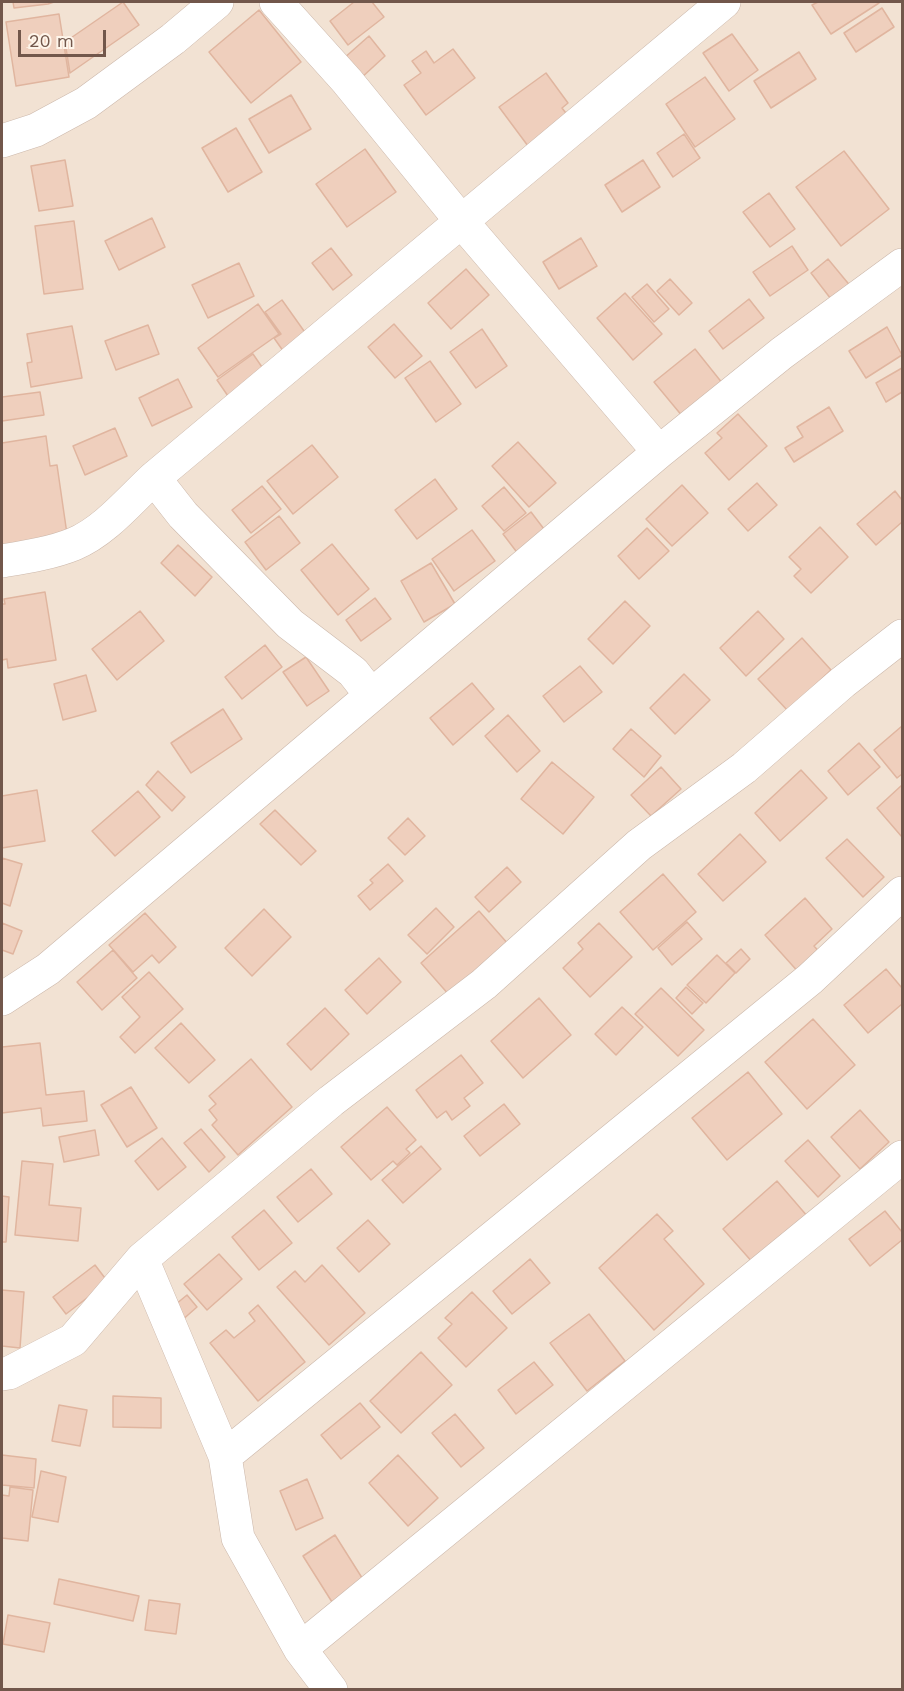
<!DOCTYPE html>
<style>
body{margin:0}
#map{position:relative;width:904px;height:1691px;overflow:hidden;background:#fbf1e4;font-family:"Work Sans",sans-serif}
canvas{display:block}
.frame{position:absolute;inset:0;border:3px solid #72574b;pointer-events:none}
.scale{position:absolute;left:18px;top:30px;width:88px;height:27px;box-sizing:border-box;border:3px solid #72574b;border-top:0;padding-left:8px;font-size:18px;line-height:21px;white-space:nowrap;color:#72574b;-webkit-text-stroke:4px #fef5ea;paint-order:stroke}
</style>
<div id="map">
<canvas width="904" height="1691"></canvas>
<div class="frame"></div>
<div class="scale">20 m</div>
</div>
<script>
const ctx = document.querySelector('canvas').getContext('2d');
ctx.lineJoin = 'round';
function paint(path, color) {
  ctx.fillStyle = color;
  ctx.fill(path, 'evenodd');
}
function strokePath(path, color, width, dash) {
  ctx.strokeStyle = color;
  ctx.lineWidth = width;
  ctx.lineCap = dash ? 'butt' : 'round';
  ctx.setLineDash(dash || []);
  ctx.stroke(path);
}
paint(new Path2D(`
 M2 2H902V1689H2Z`), '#f2e2d3');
const building = new Path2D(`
 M13 2H54L48 4 14 8Z
 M123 2 139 25 70 73 65 42Z
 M354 2H372L384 17 348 45 330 21Z
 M818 2H878L879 3 831 34 812 5Z
 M882 8 894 27 856 52 844 33Z
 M259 10 301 62 251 103 209 52Z
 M59 14 69 77 16 86 6 22Z
 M732 34 758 70 729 91 703 53Z
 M369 36 385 56 360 79 343 59Z
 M453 49 475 78 426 115 404 85 421 73 412 61 426 51 434 63Z
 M799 52 816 79 771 108 754 81Z
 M546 73 568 103 562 108 572 121 531 150 499 107Z
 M705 77 735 119 695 147 666 104Z
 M291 95 311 129 269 153 249 119Z
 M236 128 262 172 228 192 202 148Z
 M684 134 700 158 673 177 657 153Z
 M365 149 396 192 347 227 316 184Z
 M844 151 889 209 841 246 796 187Z
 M65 160 73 206 39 211 31 166Z
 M643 160 660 187 622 212 605 185Z
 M769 193 795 229 770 247 743 212Z
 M152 218 165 247 119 270 105 241Z
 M74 221 83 289 44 294 35 226Z
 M581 238 597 266 559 289 543 262Z
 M792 246 808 270 770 296 753 272Z
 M331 248 352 275 333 290 312 263Z
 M828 259 852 288 834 303 811 273Z
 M239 263 254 296 208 318 192 285Z
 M466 269 489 295 451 329 428 303Z
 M670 279 692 303 679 315 657 291Z
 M647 284 669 309 654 322 632 297Z
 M625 293 662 334 633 360 597 318Z
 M749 299 764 318 723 349 709 331Z
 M282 300 309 338 286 355 274 338 281 334 265 312Z
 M258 304 279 334 218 377 198 348Z
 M394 324 422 356 395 378 368 347Z
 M148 325 159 354 116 370 105 341Z
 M72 326 82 378 31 387 27 363 32 362 27 334Z
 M887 327 902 355 866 378 849 351Z
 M482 329 507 366 476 388 450 352Z
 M695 349 723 384 683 417 654 382Z
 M253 354 264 370 228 396 217 380Z
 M430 361 461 404 436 422 405 378Z
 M902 368V392L886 402 876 383Z
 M178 379 192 407 152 426 139 398Z
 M40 392 44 415 2 421V397Z
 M829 407 843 431 794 462 785 448 803 437 797 427Z
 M738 414 767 446 729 480 705 453 722 438 717 433Z
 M115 428 127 456 85 475 73 446Z
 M46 436 50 466 57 465 68 541 2 551V443Z
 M518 442 556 483 529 507 492 466Z
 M312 445 338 477 293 514 267 481Z
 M435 479 457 509 417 539 395 510Z
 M757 483 777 505 748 531 728 509Z
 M682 485 708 513 672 546 646 519Z
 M262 486 281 509 251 533 232 510Z
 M504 487 526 513 504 531 482 506Z
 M895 491 902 500V522L876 545 857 524Z
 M531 512 547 533 519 555 503 534Z
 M279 516 300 543 266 570 245 542Z
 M820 527 848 557 811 593 794 576 801 569 789 557Z
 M647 528 669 551 639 579 618 556Z
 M472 530 495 561 454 591 432 559Z
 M332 544 369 589 338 615 301 570Z
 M178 545 212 577 195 596 161 563Z
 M431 563 455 604 424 622 401 581Z
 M45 592 56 660 8 668 7 659 2 660V604H5L4 599Z
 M375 598 391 619 361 641 346 620Z
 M625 601 650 626 613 664 588 639Z
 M140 611 164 641 117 680 92 649Z
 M758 611 784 639 746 676 720 648Z
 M802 638 831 670 788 711 758 679Z
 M265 645 282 667 242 699 225 677Z
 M306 657 329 691 307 706 283 672Z
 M580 666 602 692 564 722 543 696Z
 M684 674 710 700 675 734 650 708Z
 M86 675 96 711 63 720 54 684Z
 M472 683 494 709 453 745 430 718Z
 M223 709 242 739 191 773 171 743Z
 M508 715 540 751 517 772 485 736Z
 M902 726V774L897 778 874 750Z
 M631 729 661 756 644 777 613 749Z
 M859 743 880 767 848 795 828 771Z
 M552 762 594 797 563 834 521 799Z
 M661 767 681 789 651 816 631 795Z
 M801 770 827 798 780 841 755 813Z
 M158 771 185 797 172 811 146 785Z
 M902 785V837L877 808Z
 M37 790 45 841 2 848V796Z
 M138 791 160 817 115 856 92 831Z
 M275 810 316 851 301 865 260 824Z
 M408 818 425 836 405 855 388 838Z
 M740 834 766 862 723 901 698 874Z
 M847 839 884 877 863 897 826 858Z
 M2 858 22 864 10 906 2 903Z
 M388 864 403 881 370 910 358 896 373 883 370 880Z
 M507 867 521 882 489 912 475 897Z
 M663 874 696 912 653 950 620 912Z
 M805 898 832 929 814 946 822 955 801 975 765 935Z
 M436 908 454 927 427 954 408 935Z
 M264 909 291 937 252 976 225 948Z
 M479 911 509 945 450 996 421 963Z
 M145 913 176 947 159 963 152 955 133 972 109 945Z
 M687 922 702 939 672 965 658 948Z
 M2 923 22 931 13 954 2 950Z
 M599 923 632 957 590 997 563 968 583 949 578 943Z
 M741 949 750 959 736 973 726 963Z
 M113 950 137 978 102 1010 77 982Z
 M717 955 735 973 706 1003 687 985Z
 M379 958 401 982 367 1014 345 990Z
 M886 969 902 988V1004L868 1033 844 1005Z
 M149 972 183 1009 135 1053 120 1037 140 1017 122 997Z
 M686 987 703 1003 692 1014 676 998Z
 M661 988 704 1030 678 1056 635 1014Z
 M539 998 571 1035 523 1078 491 1041Z
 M622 1007 643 1027 616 1055 595 1034Z
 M325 1008 349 1034 311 1070 287 1044Z
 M813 1019 855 1065 807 1109 765 1062Z
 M181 1023 215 1060 189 1083 155 1048Z
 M40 1043 46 1095 84 1091 87 1121 43 1126 41 1108 2 1113V1047Z
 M461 1055 483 1083 464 1098 470 1106 452 1120 446 1111 437 1118 416 1090Z
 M251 1059 292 1107 238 1155 212 1125 217 1120 209 1110 216 1104 209 1096Z
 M748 1072 782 1114 727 1160 692 1118Z
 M131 1087 157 1128 127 1147 101 1105Z
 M504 1104 520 1124 480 1156 464 1136Z
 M387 1107 416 1140 406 1149 410 1153 397 1165 393 1161 371 1180 341 1147Z
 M860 1110 889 1142 860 1169 831 1137Z
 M201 1129 225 1157 209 1172 184 1143Z
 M95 1130 99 1155 64 1162 59 1137Z
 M162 1138 186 1167 158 1190 135 1161Z
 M808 1140 840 1176 818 1197 785 1161Z
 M421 1146 441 1169 403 1203 382 1180Z
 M22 1161 53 1164 49 1205 81 1208 78 1241 15 1235Z
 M311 1169 332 1194 298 1222 277 1197Z
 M777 1181 808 1217 754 1264 723 1229Z
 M2 1196 9 1197 6 1242H2Z
 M264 1210 292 1243 259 1270 232 1237Z
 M885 1211 902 1232V1240L870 1266 849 1239Z
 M657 1214 673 1231 664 1239 704 1284 654 1330 599 1268Z
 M368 1220 390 1244 359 1272 337 1248Z
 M219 1254 242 1279 207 1310 184 1284Z
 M530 1259 550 1283 512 1314 493 1291Z
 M95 1265 108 1282 66 1314 53 1297Z
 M322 1265 365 1313 329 1345 277 1287 295 1271 305 1282Z
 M2 1290 24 1292 20 1348 2 1346Z
 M472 1292 507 1328 466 1367 438 1338 452 1324 445 1318Z
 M187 1295 197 1307 180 1322 170 1309Z
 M258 1305 305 1362 258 1401 210 1343 226 1330 234 1338 255 1321 249 1313Z
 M589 1314 625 1361 587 1391 550 1343Z
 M421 1352 452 1385 401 1433 370 1401Z
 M534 1362 553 1385 516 1414 498 1390Z
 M113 1396 161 1398V1428L113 1427Z
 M360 1403 380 1427 341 1459 321 1435Z
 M59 1405 87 1410 80 1446 52 1441Z
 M455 1414 484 1448 461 1467 432 1433Z
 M2 1455 36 1459 34 1488 2 1485Z
 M398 1455 438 1498 408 1526 369 1483Z
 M41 1471 66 1477 58 1522 32 1517Z
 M307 1479 323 1518 296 1530 280 1491Z
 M10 1487 33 1490 28 1541 2 1538V1495L9 1496Z
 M335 1535 364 1581 332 1602 303 1556Z
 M59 1579 139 1596 133 1621 54 1604Z
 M149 1600 180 1604 176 1634 145 1630Z
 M8 1615 50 1623 44 1652 3 1644Z`);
paint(building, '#efcfbd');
strokePath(building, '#e0b59f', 1.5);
const minor = new Path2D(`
 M276 2 347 81 462 222 659 452
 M2 141 36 130 86 103 173 39 217 2
 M154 478 183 515 290 624 353 672 371 695
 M2 561C26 557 52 553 74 544 105 531 130 500 154 478L724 2
 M2 999 48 969 659 452 782 353 902 265
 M142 1259 225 1456 238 1538 300 1649 331 1690
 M2 1374 9 1373 73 1340 142 1259 331 1101 484 984 639 845 744 768 843 682 902 636
 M225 1456 810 979 902 893
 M300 1649 902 1157`);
strokePath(minor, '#ccb8ab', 34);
strokePath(minor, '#fff', 33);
</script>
